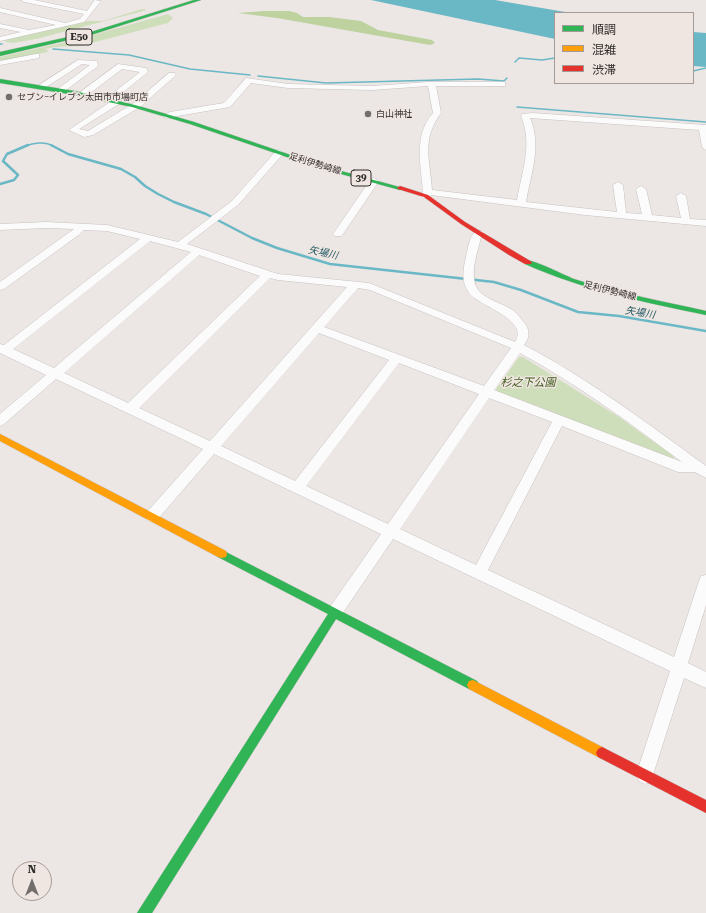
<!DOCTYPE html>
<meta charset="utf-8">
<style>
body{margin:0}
#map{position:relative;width:706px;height:913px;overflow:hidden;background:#ece6e4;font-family:"Roboto Serif","Noto Sans JP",serif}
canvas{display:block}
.legend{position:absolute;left:554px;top:12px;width:140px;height:72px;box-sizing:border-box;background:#efe5e1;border:1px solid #a39b98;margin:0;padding:5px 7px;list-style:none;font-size:12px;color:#302d2b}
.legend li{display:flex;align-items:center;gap:8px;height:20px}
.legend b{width:20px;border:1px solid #a39b98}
.north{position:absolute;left:12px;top:861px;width:40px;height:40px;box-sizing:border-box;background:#efe5e1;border:1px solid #a39b98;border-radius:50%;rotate:0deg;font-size:11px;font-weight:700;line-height:16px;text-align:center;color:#302d2b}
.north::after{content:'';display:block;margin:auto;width:14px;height:18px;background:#726e6c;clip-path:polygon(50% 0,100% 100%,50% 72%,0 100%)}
</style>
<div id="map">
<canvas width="706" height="913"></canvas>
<ul class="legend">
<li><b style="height:5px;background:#30b455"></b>順調</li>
<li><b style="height:5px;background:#ff9f0a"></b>混雑</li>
<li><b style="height:5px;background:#e5322d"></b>渋滞</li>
</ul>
<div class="north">N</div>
</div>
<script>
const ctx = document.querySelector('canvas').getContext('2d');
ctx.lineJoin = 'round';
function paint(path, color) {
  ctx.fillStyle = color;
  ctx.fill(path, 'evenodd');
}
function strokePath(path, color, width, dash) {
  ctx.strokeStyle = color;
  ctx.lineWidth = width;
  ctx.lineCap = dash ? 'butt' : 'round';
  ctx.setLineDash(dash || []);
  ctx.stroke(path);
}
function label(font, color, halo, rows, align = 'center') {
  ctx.font = font + ' "Roboto Serif","Noto Sans JP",serif';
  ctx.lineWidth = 3;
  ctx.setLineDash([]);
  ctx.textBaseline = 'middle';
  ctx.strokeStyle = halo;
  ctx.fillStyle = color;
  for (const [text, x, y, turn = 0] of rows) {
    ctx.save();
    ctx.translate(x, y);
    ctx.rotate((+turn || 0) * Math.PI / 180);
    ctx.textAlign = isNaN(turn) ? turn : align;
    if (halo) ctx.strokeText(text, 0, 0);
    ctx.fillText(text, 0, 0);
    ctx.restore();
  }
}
paint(new Path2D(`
 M142 9 147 10 36 39 13 43 7 42 4 40 88 21H103Z
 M168 14 173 18 168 23 80 46 55 47 44 49 48 50 47 52 0 62V57L75 40Z
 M519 357H523L619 417 674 456 673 461 499 393 496 389Z`), '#cfdeba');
paint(new Path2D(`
 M264 11H289L297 13 303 17H329L361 21 378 30 432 40 435 43 430 45 277 18 238 13Z`), '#bdd29f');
paint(new Path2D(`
 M371 0H495L571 13H555V39Z
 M693 32 706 33V67L693 66Z`), '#6ab8c5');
strokePath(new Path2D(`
 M0 44H2
 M53 49 129 55 190 69 250 75
 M515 62 519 58 542 60 555 58
 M693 71 706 68
 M258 76 326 83 478 79 504 81 507 78
 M517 107 706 122
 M26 146C32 143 46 141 52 146`), '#6ab8c5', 1.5);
strokePath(new Path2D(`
 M51 145 68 154 121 169 135 177 145 186 158 194 174 202 206 214 252 238 277 248 330 264 494 282 521 290 578 312 619 316 706 331
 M0 184 14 180 18 175 3 161 7 154 28 145`), '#6ab8c5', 2.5);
const street = new Path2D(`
 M21 0H34L87 11 94 1V0L101 1 84 22 0 41V37L21 32 0 28V24L29 30 56 25 0 12V8L65 23 80 19 84 14 24 2Z
 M36 54H39V58L0 65V61Z
 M78 60 97 61 98 66 62 93H59L55 91 90 65 82 64 43 89H37L36 87Z
 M118 64 146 68 148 72 111 102H105L104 100 140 72 122 69 85 97H79V93Z
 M169 73H175L176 75 140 107 93 135 84 137 69 130 113 100H119V104L79 129 88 131 134 103Z
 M246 78 288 84 372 86 428 82H505V86H436L441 113C421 140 430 159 432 190L517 200C522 171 533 145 521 116L522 114 533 113 706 125V150L702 147 699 130 530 118C542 146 531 173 526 202L617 212 613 185 618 182 623 185 626 213 642 214 636 189 641 186 646 189 652 215 681 218 676 196 681 193 686 196 690 219 706 220V226L585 215 431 195 429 198H423L421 196 423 192C421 164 413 136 433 113L428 86 372 90 288 88 251 83 230 107 166 118 162 116 170 112 224 103Z
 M279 150 283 153 282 155 238 205 187 244 278 274 369 283 515 342C531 320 477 305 469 293 461 282 463 269 466 257 468 248 469 237 476 231H482L484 233 481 237C478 251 470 271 476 286 481 299 503 303 514 311 519 316 522 320 526 325 530 332 529 339 524 345 589 379 647 423 706 466V478L695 472H678L562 426 488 570 674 657 699 581 701 576 706 575V605L688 663 706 672V688L684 678 651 781 645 784 639 781 636 775 670 671 393 539 340 617 335 619 330 617 327 612 330 607 381 534 214 454 157 520 152 522 147 520 145 516 147 512 203 449 56 379 4 424 0 426V414L46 375 0 353V344L4 345 140 239 107 231 84 230 80 234 4 289 0 290V282L74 229 46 228 0 230V224L46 222 107 225 178 242 232 201 276 151ZM150 241 191 252 54 368 13 349ZM199 255 260 276 128 403 64 373ZM270 278 278 280 347 287 210 441 139 408ZM358 288 370 290 511 348 484 386 324 327ZM319 333 389 360 295 481 221 446ZM520 353C577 384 630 423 682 462L494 390ZM399 363 479 394 388 524 306 486ZM489 398 552 422 476 565 400 529Z
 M374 178 379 181 343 234 341 236H335L333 234 371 179Z`);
const fast = new Path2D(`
 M194 0H201L94 34 0 56V52L91 32Z
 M0 79 75 91 135 105 194 122 323 166 403 188 400 190 319 168 190 124 132 107 75 95 0 83Z
 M525 260C533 259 564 275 574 279 617 293 662 301 706 311V315C644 302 583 290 525 264Z
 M222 550 477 681 479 685 477 689 473 690 469 689 336 619 152 913H137L328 614 218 557 217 554 218 551Z`);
const slow = new Path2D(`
 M0 434 226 551 227 554 226 557 222 558 218 557 0 441Z
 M473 680 606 749 608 753 606 757 602 759 598 757 469 689 467 685 469 681Z`);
const jam = new Path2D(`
 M400 186 428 195 465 222 532 262 531 264H525L509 255 461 224 424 197 398 189 397 188Z
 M602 747 706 800V813L598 757 596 753 598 749Z`);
strokePath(street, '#c6c2c0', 1);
strokePath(fast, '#c6c2c0', 1);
strokePath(slow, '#c6c2c0', 1);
strokePath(jam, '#c6c2c0', 1);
paint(street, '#fcfbfb');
paint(fast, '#30b455');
paint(slow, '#ff9f0a');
paint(jam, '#e5322d');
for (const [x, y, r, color] of [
 [9,97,4,"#726e6c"],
 [368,114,4,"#726e6c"]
]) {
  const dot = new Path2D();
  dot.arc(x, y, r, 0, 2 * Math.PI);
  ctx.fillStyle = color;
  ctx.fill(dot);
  strokePath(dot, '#efe5e1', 1.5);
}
label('9px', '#302d2b', '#efe5e1', [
 ["セブン−イレブン太田市市場町店",17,97],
 ["白山神社",376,114]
], 'left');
label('9px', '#302d2b', '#efe5e1', [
 ["足利伊勢崎線",315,164,17],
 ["足利伊勢崎線",610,291,14]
]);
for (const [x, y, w] of [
 [79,37,26],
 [361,178,20]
]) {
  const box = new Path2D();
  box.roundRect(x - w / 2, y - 8, w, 16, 3);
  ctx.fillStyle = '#efe5e1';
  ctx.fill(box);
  strokePath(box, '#302d2b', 1);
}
label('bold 10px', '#302d2b', null, [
 ["E50",79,37],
 ["39",361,178]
]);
label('italic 10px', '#1c5863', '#efe5e1', [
 ["矢場川",323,253,12],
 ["矢場川",640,313,9]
]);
label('italic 11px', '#425d1e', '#efe5e1', [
 ["杉之下公園",528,383]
]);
</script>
